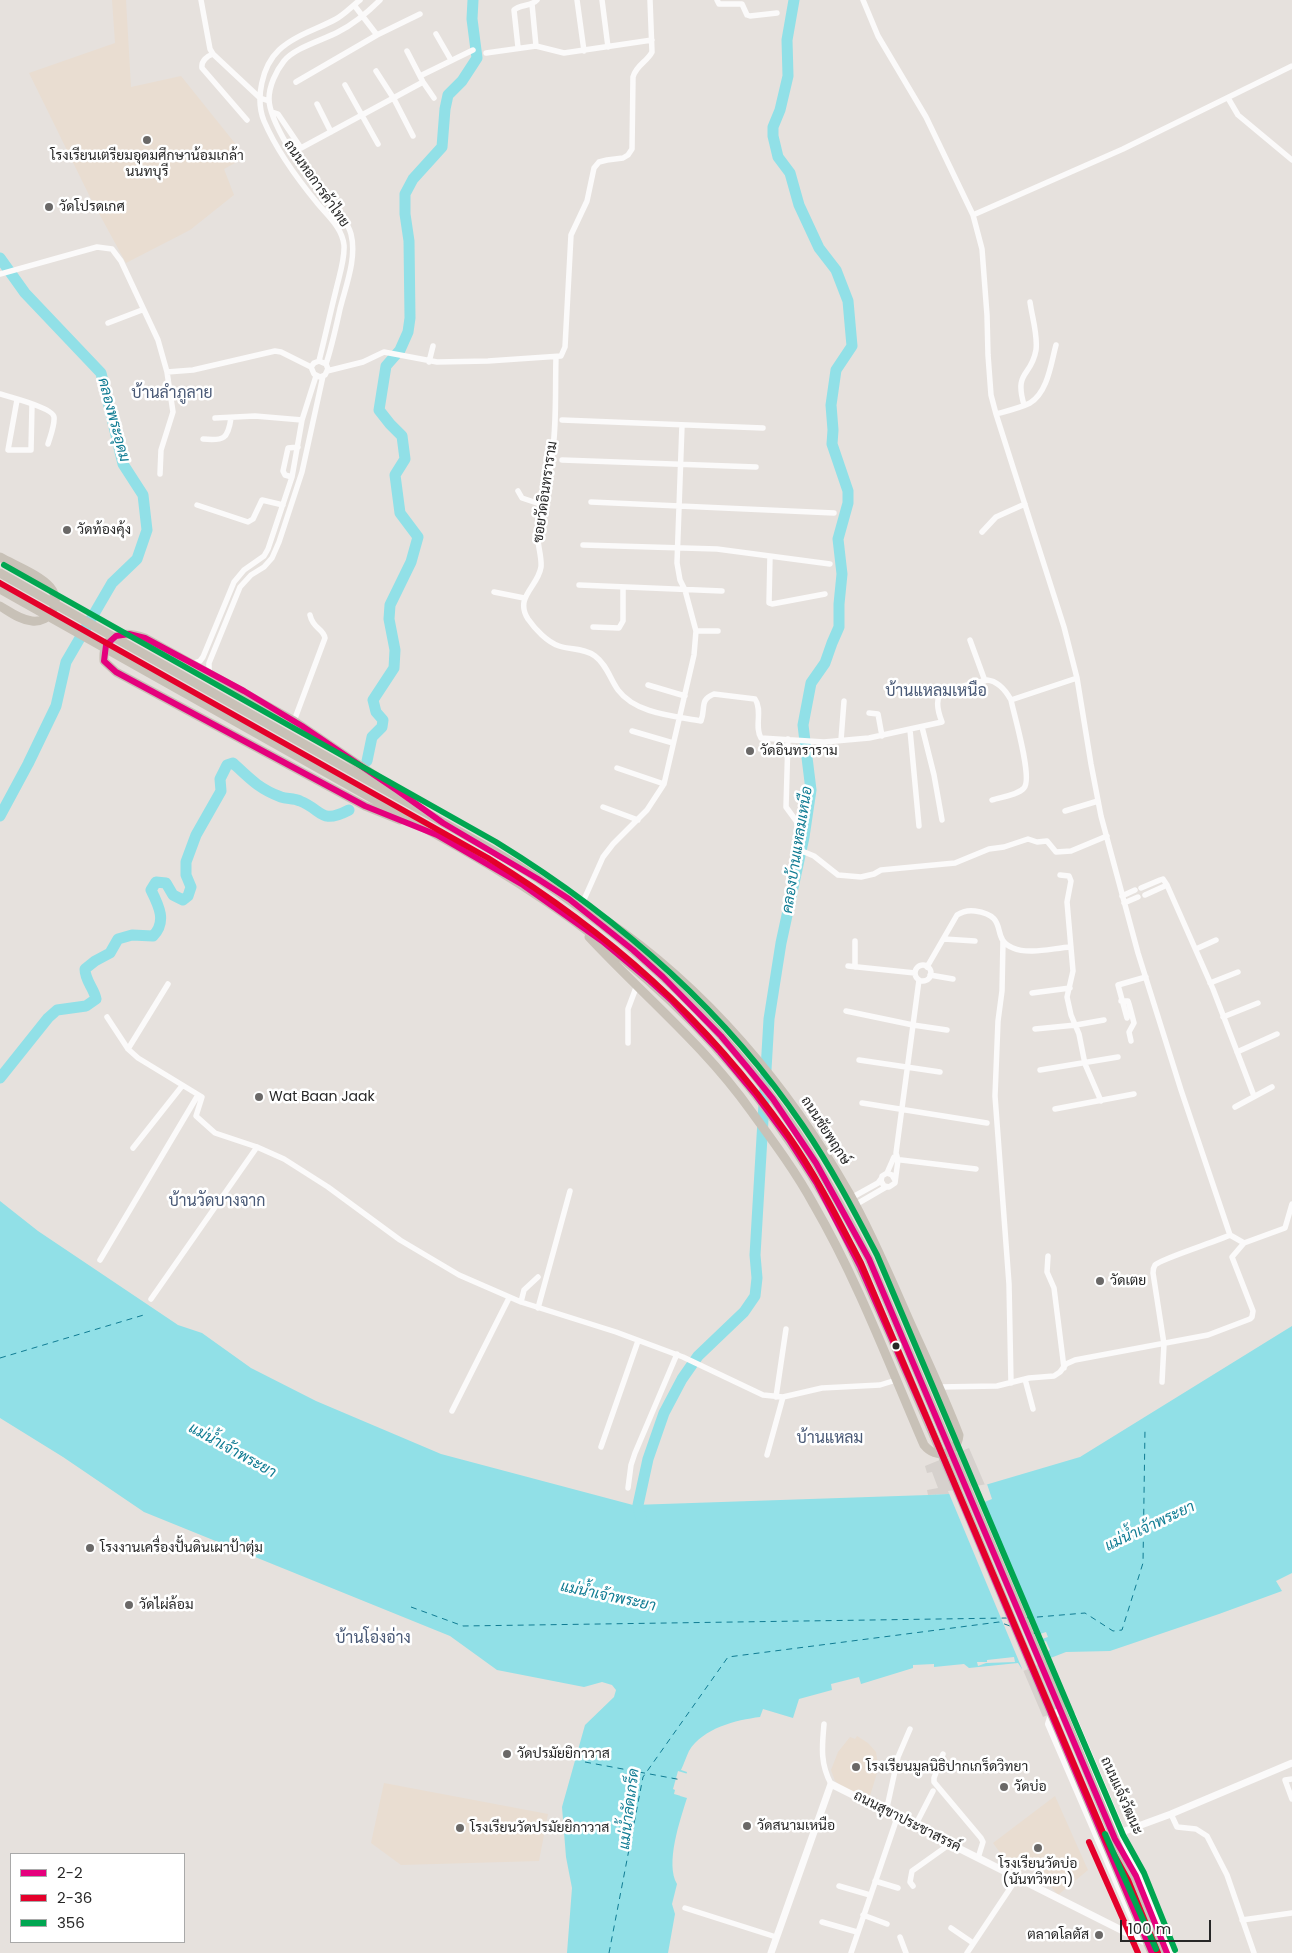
<!DOCTYPE html>
<meta charset="utf-8">
<style>
body{margin:0}
#map{position:relative;width:1292px;height:1953px;overflow:hidden;background:#e6e1dd;font-family:Poppins,sans-serif}
canvas{display:block}
.legend{position:absolute;left:10px;top:1853px;width:175px;height:90px;box-sizing:border-box;background:#fff;border:1px solid #a9a9a9;margin:0;padding:6px 9px;list-style:none;font-size:15px;color:#272727}
.legend li{display:flex;align-items:center;gap:10px;height:25px}
.legend b{width:25px;border:1px solid #a9a9a9}
.scale{position:absolute;left:1120px;top:1920px;width:91px;height:22px;box-sizing:border-box;border:2px solid #272727;border-top:0;padding-left:6px;font-size:15px;line-height:18px;white-space:nowrap;color:#272727;-webkit-text-stroke:4px #fff;paint-order:stroke}
</style>
<div id="map">
<canvas width="1292" height="1953"></canvas>
<ul class="legend">
<li><b style="height:6px;background:#e5007d"></b>2-2</li>
<li><b style="height:6px;background:#e4002b"></b>2-36</li>
<li><b style="height:6px;background:#00a651"></b>356</li>
</ul>
<div class="scale">100 m</div>
</div>
<script>
const ctx = document.querySelector('canvas').getContext('2d');
ctx.lineJoin = 'round';
function paint(path, color) {
  ctx.fillStyle = color;
  ctx.fill(path, 'evenodd');
}
function strokePath(path, color, width, dash) {
  ctx.strokeStyle = color;
  ctx.lineWidth = width;
  ctx.lineCap = dash ? 'butt' : 'round';
  ctx.setLineDash(dash || []);
  ctx.stroke(path);
}
function label(font, color, halo, rows, align = 'center') {
  ctx.font = font + ' Poppins,Sarabun,sans-serif';
  ctx.lineWidth = 5;
  ctx.setLineDash([]);
  ctx.textBaseline = 'middle';
  ctx.strokeStyle = halo;
  ctx.fillStyle = color;
  for (const [text, x, y, turn = 0] of rows) {
    ctx.save();
    ctx.translate(x, y);
    ctx.rotate((+turn || 0) * Math.PI / 180);
    ctx.textAlign = isNaN(turn) ? turn : align;
    if (halo) ctx.strokeText(text, 0, 0);
    ctx.fillText(text, 0, 0);
    ctx.restore();
  }
}
paint(new Path2D(`
 M112 0H126L131 87 181 76 246 157 224 169 234 195 190 230 126 263 90 197 29 73 115 43Z
 M857 1736 868 1743 876 1752 877 1759 880 1763 870 1796 859 1789 855 1794 847 1790 835 1781 831 1770 838 1752 850 1737 855 1739Z
 M384 1783 548 1814 539 1861 401 1865 371 1843Z
 M1055 1796 1088 1870 1058 1895 1023 1854 1009 1865 993 1843Z`), '#e9ddd1');
paint(new Path2D(`
 M969 1448 985 1485 948 1494 928 1495 927 1490 938 1488 932 1472 927 1473 925 1466Z
 M1051 1658 1070 1705 1043 1717 1023 1670Z`), '#d6d1cd');
paint(new Path2D(`
 M0 1201 38 1231 178 1325 202 1333 251 1368 316 1401 441 1454 633 1505 928 1495 948 1494 975 1488 1080 1457 1292 1326V1573L1276 1581 1282 1591 1219 1614 1110 1651 1066 1652 1022 1669 1018 1663 969 1668 964 1664 934 1667V1664L913 1665V1668L861 1684 859 1677 831 1684 832 1690 799 1699 793 1718 763 1709 760 1717C736 1720 703 1728 689 1751 686 1757 684 1764 681 1770L687 1772 680 1796 687 1798C680 1820 665 1864 677 1884L672 1904 675 1914 668 1953H567L572 1888 566 1857 562 1807 585 1725 614 1697 616 1690 612 1685 602 1682 584 1687 497 1670 450 1636 144 1512 63 1457 0 1418Z`), '#91e0e7');
paint(new Path2D(`
 M987 1484 992 1499 982 1503 1037 1635 1046 1632 1048 1637 1042 1639 1043 1642 1046 1641 1050 1650 1045 1652 1048 1661 1023 1671 948 1491Z
 M1014 1657 1015 1662 986 1663 978 1666 977 1662H987V1660Z
 M678 1771 688 1774 681 1796 674 1794 675 1790 673 1789Z`), '#e6e1dd');
strokePath(new Path2D(`
 M0 258 25 293 101 373 123 464 143 495 147 530 137 559 112 583 66 662 56 706 28 764 0 816
 M367 761 372 737 382 727 383 720 376 712 373 700 394 668 395 650 389 619 390 605 411 562 418 537 400 513 395 475 405 459 402 436 390 424 379 410 386 366 400 350 408 332 410 318 409 241 405 214V194L413 179 442 147 445 109 448 95 462 81 477 58 472 19 473 0
 M0 1078 48 1018 57 1010 86 1006 96 999C94 988 85 981 85 969L95 961 110 953 118 939 132 935 153 936C167 922 159 906 151 890L156 882 166 883 173 895 183 900 188 896 191 887 186 875V862L196 835 221 791 220 779 227 765 233 763C249 778 259 789 281 797 287 799 294 798 300 801 323 810 320 825 349 810
 M641 1519 638 1505 648 1459 664 1413 682 1379 698 1356 744 1312 755 1296 757 1278 755 1255 769 1019 781 943 804 837 811 790 803 725 811 683 825 663 832 643 839 627V604L842 574 838 539 848 503V491L832 444 833 430 831 405 836 370 852 346 848 301 836 270 819 248 799 205 790 173 778 157 773 136V127L780 110 788 76 787 40 794 0`), '#91e0e7', 11);
strokePath(new Path2D(`
 M0 1358 147 1314
 M411 1607 463 1626 1007 1618
 M1026 1618 1085 1613 1113 1631 1122 1630 1143 1563 1145 1429
 M1033 1633 1042 1636
 M585 1762 682 1780
 M609 1953 643 1777 728 1657 999 1622 1010 1626`), '#107c93', 1, [6, 5]);
strokePath(new Path2D(`
 M201 0 210 49 213 54 260 98 269 101
 M577 0 584 51
 M602 0 608 47
 M717 0 719 4H742L747 15 750 16 777 13
 M863 0 878 36 926 117 973 215 982 249 987 315 988 355 991 395 996 414 1064 627 1077 678 1091 764 1101 816 1138 953 1181 1090 1230 1235C1218 1241 1160 1259 1155 1265 1153 1268 1153 1270 1153 1273L1164 1344 1162 1382
 M532 4 536 46
 M354 5 377 35
 M436 34 451 60
 M518 47 514 10C520 4 531 7 537 0
 M407 51 423 82 434 98
 M486 53 536 46 564 53 652 40
 M213 54C207 56 201 61 202 68L247 120
 M376 71 394 99 413 136
 M420 76 473 50
 M296 82 377 35 420 14
 M345 85 378 144
 M1228 98 1238 115 1292 160
 M317 104 331 132
 M272 112 278 114 301 148 423 82
 M973 215 1123 149 1292 66
 M0 274 97 247 112 249 121 261 158 340 167 372 173 412 161 450 160 474
 M108 323 142 310
 M556 357C555 391 557 430 551 463 548 487 540 510 538 534 537 545 542 556 541 567 538 587 514 597 528 619 535 629 547 642 559 646 571 650 584 648 595 656 607 665 610 679 618 690 636 714 674 716 701 721 706 708 699 700 714 694L755 699C763 710 754 727 761 738L824 742 869 738 942 722C938 712 934 697 944 691L987 680C998 681 1006 691 1011 700L1077 678
 M319 361 326 364 328 369 325 375 320 377 314 374 311 367 314 363 319 361C325 337 330 314 336 290 339 276 345 260 344 245 342 228 329 217 318 204 299 181 276 149 264 121 255 99 262 66 279 50 295 35 318 29 336 19 345 14 352 6 360 0
 M429 362 433 346
 M326 364C332 346 336 327 340 309 346 285 357 258 351 234 346 216 328 203 317 189 302 171 269 121 269 99 269 86 276 71 284 61 294 48 323 40 338 32 354 24 367 13 380 0
 M327 371 363 362 384 352 437 362 488 361 561 356 565 347 571 235 587 201 594 168 599 162 607 160 623 158 628 155 632 149 633 77C636 65 647 62 652 52L650 0
 M167 372 193 370 275 351 281 352 311 367
 M0 394C10 397 53 408 54 417 55 425 50 437 48 444
 M17 400 8 450H31L32 405
 M1024 405C1014 370 1031 378 1036 350 1038 335 1032 317 1030 302
 M996 414C1007 411 1020 408 1030 403 1048 392 1051 363 1056 345
 M215 418 255 416 302 420
 M562 420 763 428
 M203 439C224 441 228 439 231 418
 M562 460 756 467
 M292 477 285 475 283 471 288 448 298 447
 M518 491 522 498 543 505
 M591 502 834 513
 M197 505 248 522 253 519 262 500 283 505
 M982 532 996 517 1025 504
 M583 545 717 549 830 564
 M770 556 769 603 772 604 825 594
 M579 585 722 591
 M494 592 524 598
 M593 627 619 628 623 621V587
 M696 631H718
 M970 640 985 681
 M191 664 200 661 203 657 234 582 244 570 264 556 268 549 292 477 302 420 316 376
 M212 675 209 671V663L240 587 251 575 264 567 272 558 279 542 302 472 323 376
 M648 685 685 696
 M869 713 878 714 882 736
 M294 721 325 638C323 628 313 629 310 615
 M922 727 934 775 942 820
 M910 730 919 826
 M632 731 673 743
 M788 739 786 807 797 822V849L814 856 838 875 861 877 874 874 881 870 955 863 989 849 1004 847 1028 839 1037 842 1047 841 1056 852 1071 851 1107 836
 M841 740 844 701
 M617 768 664 784
 M992 800C1001 797 1018 795 1024 788 1033 778 1014 715 1011 700
 M603 807 638 820
 M1065 811 1098 801
 M1060 875 1069 876 1071 881 1067 902 1073 971 1067 997 1071 1015 1079 1034 1085 1064 1101 1101
 M1141 888 1160 880 1163 879 1167 885 1213 989 1254 1096
 M1145 895 1167 885
 M1122 896 1135 890
 M1124 903 1138 897
 M582 904 603 857 613 844 647 810 664 784 694 655 696 631 685 590 680 580 677 563 682 425
 M944 939 975 941
 M855 941V967
 M1003 941 1002 991 998 1021 995 1096 1009 1284 1011 1383
 M1196 949 1216 940
 M915 973a8 8 0 1 1 16 0a8 8 0 1 1-16 0Z
 M848 966 915 973
 M927 967 957 915C963 911 968 910 975 911 1011 916 989 939 1013 948 1029 955 1053 948 1071 947
 M930 975 953 979
 M1210 983 1238 972
 M1032 993 1070 988
 M1121 1001H1128L1129 1004 1134 1023 1129 1032 1131 1041
 M846 1011 913 1025 947 1030
 M107 1017 128 1049 138 1058 202 1097 196 1116 215 1133 257 1147 284 1159 328 1187 400 1240 459 1275 521 1302 616 1332 683 1357 763 1395 783 1397 822 1388 880 1385 896 1380
 M1223 1017 1258 1003
 M1127 1018 1118 985 1146 977
 M1035 1029 1076 1025 1104 1020
 M628 1043V1009L637 985
 M128 1049 168 984
 M1237 1052 1277 1034
 M859 1060 940 1072
 M1040 1070 1118 1057
 M862 1103 987 1123
 M1235 1107 1272 1087
 M1055 1109 1134 1094
 M133 1148 182 1086
 M893 1159 976 1169
 M887 1173 894 1157
 M895 1180 892 1175 887 1173 882 1176 881 1181 884 1186 889 1187 895 1183 898 1160 896 1153 919 980
 M851 1198 878 1183 881 1179
 M855 1205 886 1187
 M1230 1235 1244 1243 1285 1228 1292 1204
 M1048 1256 1047 1272 1054 1288 1064 1368
 M100 1260 198 1095
 M151 1299 257 1147
 M521 1302 524 1290 538 1277
 M538 1308 570 1191
 M1025 1379 1033 1409
 M939 1387 997 1386 1029 1378 1054 1376 1060 1372 1066 1364 1075 1360 1208 1335 1250 1319 1252 1317 1253 1311 1232 1257 1244 1243
 M776 1397 786 1329
 M452 1411 509 1298
 M601 1447 638 1341
 M767 1455 783 1397
 M628 1488 631 1465 635 1453 677 1354
 M824 1724C822 1747 820 1763 831 1784
 M943 1754 934 1778V1782L981 1838 983 1842 978 1858
 M1292 1779 1285 1780 1292 1799
 M886 1812 898 1757 910 1729
 M1171 1814 1177 1827 1196 1829 1207 1836 1227 1875 1254 1953
 M915 1826 933 1791
 M875 1881 898 1888
 M839 1886 870 1895
 M913 1886 910 1882 912 1871 950 1844
 M685 1908 776 1937
 M863 1915 887 1924
 M1242 1920 1292 1913
 M822 1922 857 1932
 M951 1928 973 1943
 M900 1937 906 1953
 M851 1953 897 1818
 M967 1953 1017 1878`), '#fbfafa', 5.5);
strokePath(new Path2D(`
 M1122 1832 1171 1814 1292 1763
 M771 1953 831 1784 1143 1941`), '#fbfafa', 7);
strokePath(new Path2D(`
 M1137 1928 1049 1724C1051 1712 1063 1708 1072 1716L1173 1953`), '#fbfafa', 8);
strokePath(new Path2D(`
 M0 557C14 565 40 575 50 587 63 603 50 623 32 621 20 620 10 612 0 606
 M0 573 492 850C612 920 718 1016 796 1131 823 1172 846 1215 869 1259L1057 1699 1162 1953
 M0 589 462 849C618 938 738 1045 828 1203 851 1244 869 1287 888 1330 914 1389 939 1449 965 1508 1027 1657 1090 1805 1152 1953
 M400 820 365 806 116 672 104 661C102 634 123 630 145 638L294 721 405 796
 M589 937C643 995 705 1046 751 1111 773 1141 796 1172 814 1205 858 1281 889 1364 924 1445 936 1460 957 1455 959 1435 944 1396 926 1358 909 1320 890 1277 872 1234 849 1193 788 1086 706 988 604 919`), '#c8c1b7', 9);
strokePath(new Path2D(`
 M1152 1953 929 1424 860 1266 817 1184 789 1140 755 1094 720 1052 671 1000 650 981 602 941 523 885 437 835 365 806 116 672 104 661 106 645 116 636 129 634 145 638 244 691 302 726 398 791 443 823 538 879 569 899 633 950 663 977 721 1036 747 1067 773 1099 816 1163 869 1259 1115 1839 1136 1876 1167 1953`), '#e5007d', 6);
strokePath(new Path2D(`
 M0 583 488 858C608 932 706 1018 788 1135 816 1175 838 1219 861 1263L1107 1842 1128 1880 1158 1953
 M1089 1842 1138 1953`), '#e4002b', 6);
strokePath(new Path2D(`
 M4 565 496 842C618 917 723 1008 803 1126 831 1167 854 1211 877 1255L1123 1835 1144 1873 1175 1950
 M1105 1834 1156 1949`), '#00a651', 6);
for (const [x, y, r, color] of [
 [147,140,5,"#6a6867"],
 [49,207,5,"#6a6867"],
 [67,530,5,"#6a6867"],
 [750,751,5,"#6a6867"],
 [259,1097,5,"#6a6867"],
 [1100,1281,5,"#6a6867"],
 [896,1346,4.5,"#272727"],
 [90,1548,5,"#6a6867"],
 [129,1605,5,"#6a6867"],
 [507,1754,5,"#6a6867"],
 [856,1767,5,"#6a6867"],
 [1004,1787,5,"#6a6867"],
 [747,1826,5,"#6a6867"],
 [460,1828,5,"#6a6867"],
 [1038,1848,5,"#6a6867"],
 [1099,1935,5,"#6a6867"]
]) {
  const dot = new Path2D();
  dot.arc(x, y, r, 0, 2 * Math.PI);
  ctx.fillStyle = color;
  ctx.fill(dot);
  strokePath(dot, '#fff', 2);
}
label('14px', '#272727', '#fff', [
 ["โรงเรียนเตรียมอุดมศึกษาน้อมเกล้า",147,156,"center"],
 ["นนทบุรี",147,172,"center"],
 ["วัดโปรดเกศ",59,207],
 ["วัดท้องคุ้ง",77,530],
 ["วัดอินทราราม",760,751],
 ["Wat Baan Jaak",269,1097],
 ["วัดเตย",1110,1281],
 ["โรงงานเครื่องปั้นดินเผาป้าตุ่ม",100,1548],
 ["วัดไผ่ล้อม",139,1605],
 ["วัดปรมัยยิกาวาส",517,1754],
 ["โรงเรียนมูลนิธิปากเกร็ดวิทยา",866,1767],
 ["วัดบ่อ",1014,1787],
 ["วัดสนามเหนือ",757,1826],
 ["โรงเรียนวัดปรมัยยิกาวาส",470,1828],
 ["โรงเรียนวัดบ่อ",1038,1864,"center"],
 ["(นันทวิทยา)",1038,1880,"center"],
 ["ตลาดโลตัส",1089,1935,"right"]
], 'left');
label('14px', '#272727', '#fff', [
 ["ถนนหอการค้าไทย",316,184,55],
 ["ซอยวัดอินทราราม",546,492,-82],
 ["ถนนชัยพฤกษ์",825,1131,57],
 ["ถนนแจ้งวัฒนะ",1121,1796,66],
 ["ถนนสุขาประชาสรรค์",907,1822,27]
]);
label('italic 15px', '#107c93', '#fff', [
 ["คลองพระอุดม",113,420,75],
 ["คลองบ้านแหลมเหนือ",798,850,-81],
 ["แม่น้ำเจ้าพระยา",232,1451,29],
 ["แม่น้ำเจ้าพระยา",1150,1527,-25],
 ["แม่น้ำเจ้าพระยา",608,1597,12],
 ["แม่น้ำลัดเกร็ด",630,1809,-83]
]);
label('16px', '#495976', '#fff', [
 ["บ้านลำภูลาย",172,394],
 ["บ้านแหลมเหนือ",936,692],
 ["บ้านวัดบางจาก",217,1202],
 ["บ้านแหลม",830,1439],
 ["บ้านโอ่งอ่าง",373,1639]
]);
</script>
